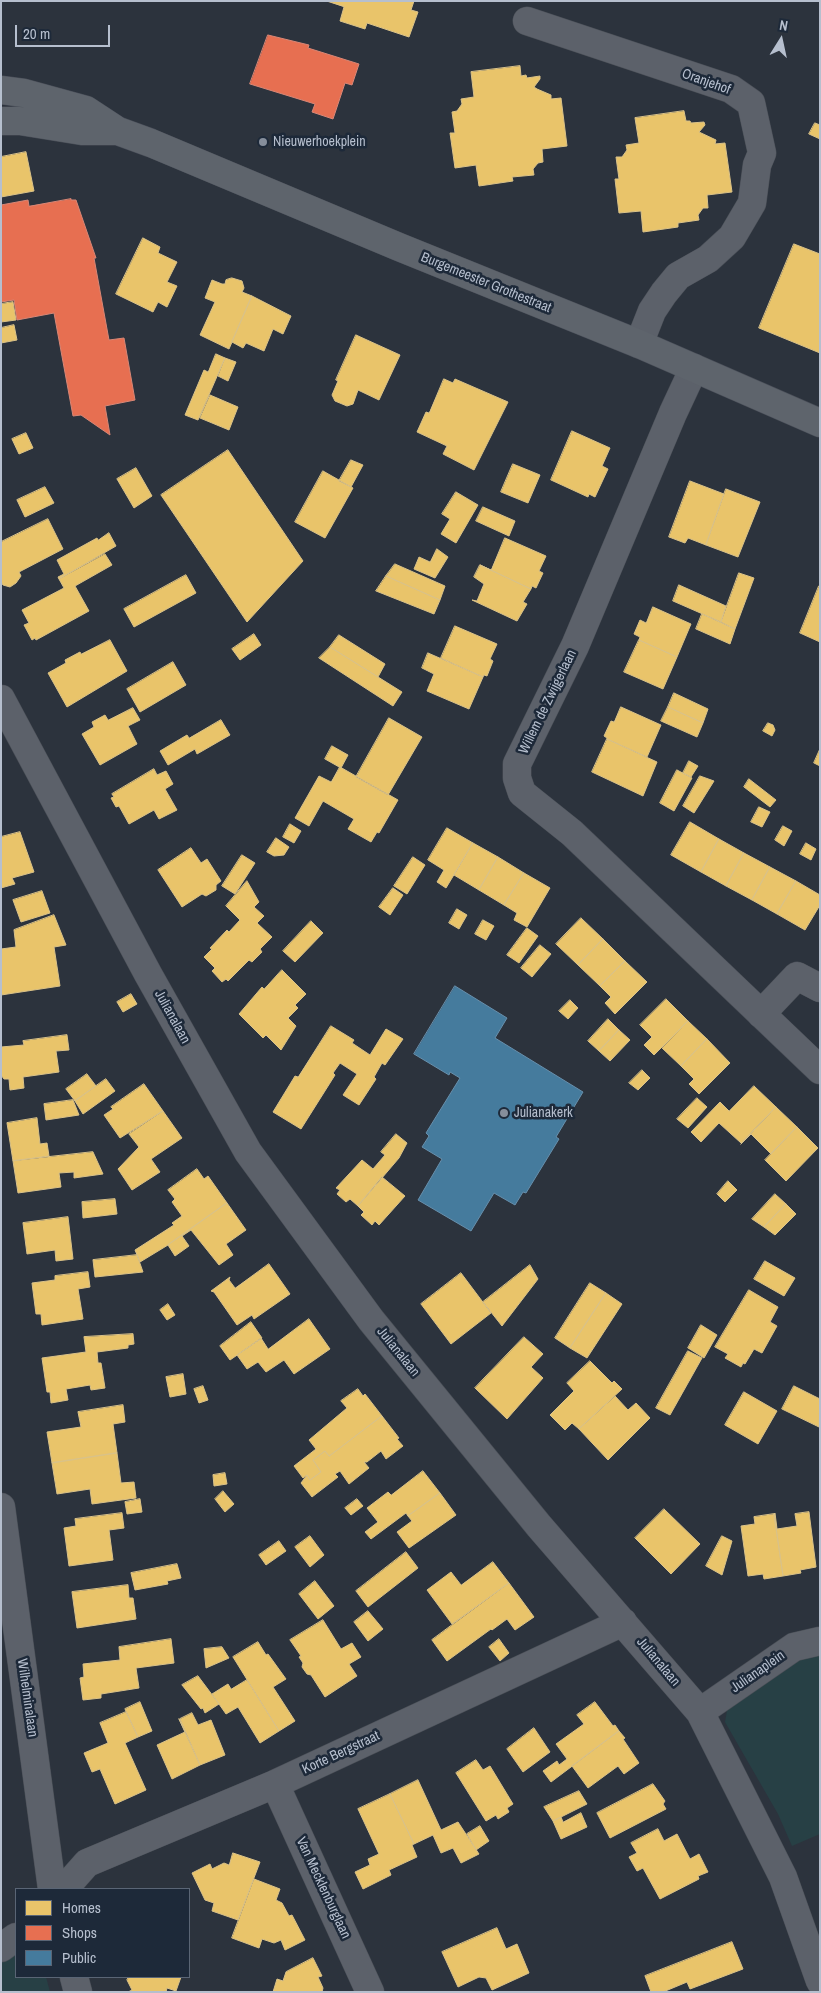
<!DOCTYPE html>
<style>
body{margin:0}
#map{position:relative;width:821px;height:1993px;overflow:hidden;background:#2c333d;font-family:"Archivo Narrow",sans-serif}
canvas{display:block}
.frame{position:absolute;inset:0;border:2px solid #b6bfce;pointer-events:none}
.legend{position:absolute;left:15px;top:1888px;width:175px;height:90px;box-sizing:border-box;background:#1d2939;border:1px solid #5a6575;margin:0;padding:6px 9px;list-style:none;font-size:15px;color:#b6bfce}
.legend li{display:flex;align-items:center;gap:10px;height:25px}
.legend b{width:25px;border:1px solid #5a6575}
.north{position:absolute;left:756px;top:15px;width:50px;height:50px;-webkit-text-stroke:4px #1d2939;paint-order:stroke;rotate:10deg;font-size:14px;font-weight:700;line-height:20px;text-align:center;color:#b6bfce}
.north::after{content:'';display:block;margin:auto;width:18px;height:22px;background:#b6bfce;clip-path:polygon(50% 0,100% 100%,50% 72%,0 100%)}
.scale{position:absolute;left:15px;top:25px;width:95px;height:22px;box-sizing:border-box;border:2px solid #b6bfce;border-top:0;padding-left:6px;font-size:15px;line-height:18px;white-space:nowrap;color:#b6bfce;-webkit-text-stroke:4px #1d2939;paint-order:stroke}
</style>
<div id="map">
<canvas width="821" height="1993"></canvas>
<div class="frame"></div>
<ul class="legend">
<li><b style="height:14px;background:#e9c46a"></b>Homes</li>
<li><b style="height:14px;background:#e76f51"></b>Shops</li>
<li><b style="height:14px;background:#457b9d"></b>Public</li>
</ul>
<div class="north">N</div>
<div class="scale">20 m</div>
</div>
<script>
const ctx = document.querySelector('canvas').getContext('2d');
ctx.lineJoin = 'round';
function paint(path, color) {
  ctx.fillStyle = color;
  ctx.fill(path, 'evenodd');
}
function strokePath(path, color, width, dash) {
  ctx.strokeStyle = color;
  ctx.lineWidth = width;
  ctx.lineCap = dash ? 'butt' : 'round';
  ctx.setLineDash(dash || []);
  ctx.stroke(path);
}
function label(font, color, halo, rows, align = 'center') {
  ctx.font = font + ' "Archivo Narrow",sans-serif';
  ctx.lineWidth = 5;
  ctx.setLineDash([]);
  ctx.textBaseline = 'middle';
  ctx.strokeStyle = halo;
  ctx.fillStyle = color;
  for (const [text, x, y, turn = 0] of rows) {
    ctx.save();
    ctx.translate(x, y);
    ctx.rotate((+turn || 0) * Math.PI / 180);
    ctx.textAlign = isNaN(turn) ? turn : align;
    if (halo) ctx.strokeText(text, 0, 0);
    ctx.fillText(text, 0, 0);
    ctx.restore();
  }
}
paint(new Path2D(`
 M820 1642V1834L792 1846 778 1814 725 1722 730 1694Z
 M16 1952V1977H46L50 1992H1V1961Z`), '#274045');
const homes = new Path2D(`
 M327 1H414L411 10 418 12 409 37 367 23 365 29 340 21 344 7Z
 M520 66 521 76 526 75 527 78 540 76V79L534 87 537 89 551 95V99L561 98 567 146 542 149 543 162 538 163 533 169 534 175 512 177 513 181 479 186 476 165 455 168 450 133H455L452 112 457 111 462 104 461 99 474 97 471 72Z
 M684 111 686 121H690L691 123 704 122 705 125 699 132 716 140 715 144 725 143 732 192 707 195 708 208H703L698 215 699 220 678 223V227L643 232 641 211 619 213 615 179H619L616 157H622L627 150 626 145 639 143 635 118Z
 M815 123 820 125V139L809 134Z
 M26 152 34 191 1 197V157Z
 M143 238 160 247 158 253 177 262 167 282 177 286 167 307 158 302 153 312 116 294Z
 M794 244 820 254V353L759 328Z
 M232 278 242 281 244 288 242 292 252 296 229 349 200 335 215 302 205 298 212 280 222 284H225L226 280Z
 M252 296 291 316 283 334 273 329 264 351 246 343 243 348 232 342Z
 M13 302 16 320 1 322V304Z
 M14 325 17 340 1 343V328Z
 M356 335 400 355 379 400 358 390 353 404 347 406 335 401 332 395 338 381 336 380Z
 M216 354 225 358 198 420 185 415 204 370 208 372Z
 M225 358 236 362 228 381 218 376Z
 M444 379 453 383 455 379 508 402 474 470 443 454 447 446 417 432 426 412 429 413Z
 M210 395 238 407 229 430 200 418Z
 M572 431 610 448 602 466 608 469 595 497 589 494 588 497 551 480Z
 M26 433 33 448 19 454 12 439Z
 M228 450 303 561 247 622 161 495Z
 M351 460 363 465 351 487 339 481Z
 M513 464 540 475 528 503 501 492Z
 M136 468 152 496 134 508 117 479Z
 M323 471 353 488 325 538 295 522Z
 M690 481 724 494 706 545 688 538 685 543 669 537Z
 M45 487 54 503 25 517 17 500Z
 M726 489 760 502 738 557 706 545Z
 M456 492 478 505 456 543 441 534 450 519 442 514Z
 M483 507 515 521 509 536 476 521Z
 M48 519 63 549 19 572 21 576 16 583 10 587 3 585 1 582V542Z
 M109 533 116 546 59 579 58 577 64 574 57 560 97 538 98 540Z
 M505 538 546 556 539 571 543 573 536 588 532 586 531 589 480 565 491 570Z
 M437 549 448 557 435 578 414 569 419 557 430 562Z
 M105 554 112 565 75 586 89 611 36 640 35 638 32 640 24 625 29 623 22 610 64 588 59 579Z
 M395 564 445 586 440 600 386 576Z
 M480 565 531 589 523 602 527 604 517 621 472 600 477 601 484 584 474 577Z
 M739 573 754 578 735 629 721 622Z
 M186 575 196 593 134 627 124 609Z
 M386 576 440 600 434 614 376 591Z
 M679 585 726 606 721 622 673 601Z
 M819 586H820V642L800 633Z
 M653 607 691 624 677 657 639 640 640 637 634 634 640 620 646 623Z
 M702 614 735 629 730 644 696 629Z
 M455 626 497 644 490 659 493 661 487 676 484 675 483 677 441 658Z
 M254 634 261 645 240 660 232 649Z
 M339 635 385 664 378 677 330 647Z
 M110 640 127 671 67 707 48 673 66 663 65 660 80 652 81 654Z
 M639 640 677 657 663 689 624 672Z
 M330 647 402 692 393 706 319 658Z
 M428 653 483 677 469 709 427 691 434 674 422 668Z
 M173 662 186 685 140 712 127 689Z
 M674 693 708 709 703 723 668 707Z
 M621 707 661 725 647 757 607 739V738L604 736 611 721 614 722Z
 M668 707 703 723 697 737 661 721Z
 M133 708 140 720 128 726 137 744 100 765 82 734 94 727 92 722 105 715 108 720Z
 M389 718 422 737 388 795 356 777Z
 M221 720 230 735 197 754 195 749 168 765 160 751 187 735 189 738Z
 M768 723 773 725 775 730 772 736 763 731Z
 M607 739 657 762 643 796 592 772Z
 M332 746 348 755 341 768 325 759Z
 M820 749V766L814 763Z
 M689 761 698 766 691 777 683 773Z
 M340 767 398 800 379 833 377 832 371 842 348 829 354 819 323 801 309 826 295 818 319 776 331 782Z
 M154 769 157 775 166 771 173 784 165 789 177 810 159 819 154 810 129 824 119 806 116 807 111 798 114 797 112 794Z
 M677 770 692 778 674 811 660 803Z
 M700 776 714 781 694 813 683 806Z
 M749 779 776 800 770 807 744 787Z
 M759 807 770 812 762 827 751 822Z
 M690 822 719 839 701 872 671 855Z
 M290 824 301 831 294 843 283 837Z
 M783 826 792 831 784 846 775 840Z
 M447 828 473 843 446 888 437 882 444 870 428 860Z
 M20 832 34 872 12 878 15 884 1 888V837Z
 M276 838 289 847 284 855 274 856 267 852Z
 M719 839 744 853 726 886 701 872Z
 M473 843 498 857 479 890 454 875Z
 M806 843 816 849 811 860 800 854Z
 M191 848 201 863 207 859 221 881 216 885V890L206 896 202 894 182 907 158 870Z
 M744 853 770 867 752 900 726 886Z
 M242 855 255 863 235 894 222 886Z
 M413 857 425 865 407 894 394 886Z
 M498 857 524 873 504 905 479 890Z
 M770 867 796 881 777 914 752 900Z
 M524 873 550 888 527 927 514 920 517 913 504 905Z
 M247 881 259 902 254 907 264 916 257 923 272 937 260 949 262 952 252 962 249 960 228 981 226 979 222 982 212 971 215 968 204 957 212 949 210 948 227 930 229 932 240 920 226 906Z
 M796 881 820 895V905L805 930 777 914Z
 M393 888 403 895 390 915 379 907Z
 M42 891 50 913 21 922 13 900Z
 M457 909 467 915 459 929 449 923Z
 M54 915 66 945 54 947 60 986 1 995V949L16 947 14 930Z
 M581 918 603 939 578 965 556 944Z
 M483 920 494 926 486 940 475 934Z
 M311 921 323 933 295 962 283 951Z
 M527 928 538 936 519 963 507 955Z
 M603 939 625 961 600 986 578 965Z
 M540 945 551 954 532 977 521 968Z
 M625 961 647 982 615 1014 605 1003 611 997 600 986Z
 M282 970 306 994 295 1005 298 1008 288 1018 296 1026 281 1050 266 1035 263 1038 239 1014 262 987 264 989Z
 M131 994 137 1004 123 1012 117 1002Z
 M666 999 688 1021 654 1055 644 1045 652 1037 640 1025Z
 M570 1000 578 1008 568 1019 559 1011Z
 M608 1019 619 1030 599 1051 588 1041Z
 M688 1021 707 1039 681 1066 662 1048Z
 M331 1026 354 1040 352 1043 370 1055 386 1029 403 1039 385 1065 382 1063 374 1077 376 1079 359 1105 343 1095 357 1074 340 1063 333 1073 335 1075 301 1129 273 1112 295 1076 298 1077Z
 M619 1030 630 1040 610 1061 599 1051Z
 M67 1035 69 1050 56 1051 59 1072 23 1077 24 1088 10 1090 9 1079H4L1 1075V1047L24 1045 23 1041Z
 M707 1039 730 1063 699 1094 689 1084 694 1079 681 1066Z
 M642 1070 650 1078 638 1090 629 1083Z
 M87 1074 96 1086 75 1101 66 1089Z
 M106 1079 115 1091 83 1114 75 1101Z
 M144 1084 163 1111 120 1138 104 1115 113 1109 111 1107Z
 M754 1086 776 1107 741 1143 719 1123 701 1142 691 1132 720 1102 729 1111Z
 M697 1098 707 1107 688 1128 677 1119Z
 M73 1100 79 1115 46 1120 44 1104Z
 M776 1107 797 1127 771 1154 751 1134 741 1144Z
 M163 1111 182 1138 151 1159 160 1172 132 1190 118 1169 139 1147 129 1134Z
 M37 1118 40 1144 47 1143 49 1156 13 1161 7 1123Z
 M797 1127 818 1148 786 1181 765 1160Z
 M396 1134 407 1143 399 1158 358 1206 350 1199 346 1202 337 1194 340 1190 336 1188 362 1160 373 1169 385 1155 381 1152Z
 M93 1152 103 1174 74 1178V1172L59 1173 61 1187 18 1193 13 1161Z
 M197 1169 204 1179 208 1176 227 1203 168 1245 140 1262 135 1250 174 1225 172 1223 182 1216 172 1202 175 1199 168 1190Z
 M382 1177 405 1196 379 1225 375 1221 372 1225 361 1215 364 1212 358 1206Z
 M728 1181 737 1190 725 1202 717 1194Z
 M775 1194 786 1204 764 1227 752 1219Z
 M115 1199 117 1214 83 1218 82 1202Z
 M227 1203 246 1230 226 1244 233 1255 219 1265 191 1230 182 1236 189 1246 175 1256 168 1245Z
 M786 1204 796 1214 775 1235 764 1227Z
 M68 1217 73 1259 56 1261 55 1250 27 1254 23 1223Z
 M137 1255 143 1272 95 1277 93 1260Z
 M765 1261 795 1278 784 1296 754 1279Z
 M269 1264 290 1294 254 1319 252 1315 237 1325 214 1292 211 1291 230 1277 229 1280 235 1288Z
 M530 1265 538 1279 502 1326 483 1302Z
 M88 1272 90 1287 78 1289 83 1319 42 1325 41 1314H36L32 1283 55 1280V1276Z
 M461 1273 491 1313 451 1344 421 1304Z
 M590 1283 606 1293 570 1348 555 1338Z
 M749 1290 778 1307 770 1322 777 1326 762 1353 754 1349 745 1364 743 1363 741 1367 725 1358 728 1354 715 1347Z
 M606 1293 622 1304 587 1358 570 1348Z
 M168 1304 175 1315 167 1320 160 1310Z
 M309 1319 330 1349 294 1374 284 1360 266 1372 258 1362 247 1369 237 1355 261 1338 268 1349Z
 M251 1322 262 1338 230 1360 220 1346Z
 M701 1325 717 1335 704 1358 688 1348Z
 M133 1334 134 1344 128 1345V1348L97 1352 98 1363H101L105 1388 91 1390 90 1385 66 1389 68 1400 51 1403 50 1392H47L42 1358 86 1352 84 1337Z
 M524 1337 543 1354 531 1367 543 1378 507 1419 475 1388Z
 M688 1351 702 1358 670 1415 656 1408Z
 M590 1361 612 1383 614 1381 622 1389 579 1429 572 1423 565 1430 550 1415 574 1391 567 1383Z
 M183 1374 186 1394 170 1397 166 1377Z
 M203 1386 208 1400 199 1403 194 1389Z
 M794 1386 820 1399 819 1427 782 1409Z
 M358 1389 363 1396 365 1394 382 1416 329 1456 325 1451 313 1460 321 1472 310 1480 307 1475 303 1478 294 1466 316 1449 309 1440 347 1408 341 1401Z
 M744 1392 777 1411 758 1444 725 1425Z
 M615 1396 628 1410 636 1403 650 1418 608 1460 579 1429Z
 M123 1405 125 1422 113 1424 117 1453 52 1463 47 1432 81 1427 78 1412Z
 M382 1416 399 1438 397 1439 403 1446 386 1459 381 1451 367 1462H364L369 1468 349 1484 340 1471 335 1474 338 1477 312 1497 301 1483 307 1475 310 1480 321 1472 313 1460 325 1451 329 1456Z
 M117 1453 121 1483 134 1482 136 1498 92 1504 90 1489 57 1494 52 1463Z
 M423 1471 440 1493 408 1516 406 1513 371 1539 365 1532 378 1522 367 1508 388 1492 391 1495Z
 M225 1473 227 1484 214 1486 213 1475Z
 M223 1491 234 1504 225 1512 215 1499Z
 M440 1493 456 1515 409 1548 397 1532 412 1521 408 1516Z
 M140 1499 142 1512 127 1514 125 1502Z
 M357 1499 363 1506 351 1515 345 1508Z
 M664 1509 700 1544 671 1574 635 1538Z
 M809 1512 816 1567 800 1570 801 1573 783 1576 774 1514 775 1513 777 1529 797 1526 795 1514Z
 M122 1513 124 1528 109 1530 113 1560 69 1566 64 1528 76 1526 75 1519Z
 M774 1514 783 1576 764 1579 763 1574 748 1576 741 1526 755 1524 754 1517Z
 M310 1536 324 1555 310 1567 295 1547Z
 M722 1536 732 1541 722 1575 706 1566Z
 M279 1541 286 1551 266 1565 259 1555Z
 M406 1552 418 1568 368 1607 356 1591Z
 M493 1562 509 1583 452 1624 427 1590 451 1572 461 1585Z
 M177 1564 181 1578 167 1581 168 1584 135 1590 131 1573Z
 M315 1581 334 1606 318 1619 299 1594Z
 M509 1583 534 1617 515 1630 507 1619 492 1630 491 1629 447 1661 432 1640Z
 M128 1585 129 1598H133L136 1619 77 1628 72 1592Z
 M368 1611 383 1629 368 1641 354 1622Z
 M323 1620 341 1649 352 1643 361 1657 349 1664 357 1676 325 1697 311 1675 307 1674 302 1667 303 1663 299 1657 301 1656 290 1640Z
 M171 1639 174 1663 136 1668 139 1688 101 1694V1698L83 1700 80 1678 84 1677 83 1664 120 1660 119 1647Z
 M499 1639 509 1653 500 1661 489 1647Z
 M258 1642 266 1655 268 1654 286 1679 273 1687 295 1721 279 1731 233 1657Z
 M222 1647 229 1658 206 1668 204 1649Z
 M198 1676 219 1704 205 1713 203 1708 201 1709 182 1685Z
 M247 1680 279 1731 260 1743 238 1707 226 1714 212 1694 228 1684 231 1689Z
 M140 1702 152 1731 138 1737 125 1709Z
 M595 1702 613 1726 615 1725 619 1731 551 1782 543 1771 557 1761 559 1765 567 1759 556 1744 584 1724 577 1715Z
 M126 1712 138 1737 125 1743 146 1790 115 1804 100 1769 92 1772 84 1753 108 1743 100 1723Z
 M192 1713 198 1725 211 1720 225 1755 200 1765 180 1719Z
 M179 1719 200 1765 172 1779 157 1745 185 1732Z
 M534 1728 550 1752 523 1772 507 1749Z
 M619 1731 625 1738 623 1739 639 1763 624 1774 618 1766 588 1788 572 1766Z
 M476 1760 483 1770 490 1766 513 1804 507 1808 509 1812 498 1819 496 1815 486 1821 456 1773Z
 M418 1780 441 1830 458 1822 479 1854 461 1863 453 1848 441 1853 433 1835 414 1844 390 1794Z
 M653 1784 665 1801 663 1804 666 1809 610 1838 597 1813Z
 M579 1791 587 1804 553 1821 544 1807Z
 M390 1794 414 1844 412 1845 417 1857 389 1870 391 1875 363 1889 355 1872 370 1865 368 1859 379 1854 358 1809Z
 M581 1813 587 1827 561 1839 553 1821 561 1817 563 1822Z
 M480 1826 489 1841 476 1850 467 1834Z
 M658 1829 664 1841 677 1834 690 1859 699 1854 708 1872 698 1876 699 1879 660 1899 643 1868 637 1871 629 1857 637 1853 631 1843Z
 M233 1853 260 1862 238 1920 212 1911 214 1903 205 1900 192 1873 210 1864 212 1869 224 1863 229 1865Z
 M254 1879 280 1889 276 1900 282 1903 289 1916 292 1915 305 1940 285 1950 281 1940 274 1943 262 1939 259 1948 232 1938Z
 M497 1928 506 1949 517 1944 529 1973 492 1990 486 1978 479 1977 458 1987 442 1952Z
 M732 1942 743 1969 690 1989 687 1982 663 1992H651L645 1976Z
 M313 1958 322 1976 318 1977 323 1988 322 1992H273L277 1979 283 1981 286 1972Z
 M129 1977H181L176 1991 167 1988 166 1992H128L132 1990 127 1980Z`);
paint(homes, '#e9c46a');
strokePath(homes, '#dac288', 1);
const shops = new Path2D(`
 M268 35 309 45 308 48 359 64 352 85 345 83 333 119 312 112 315 104 250 84Z
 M71 199V200H76L96 258H94L109 340 124 338 135 400 105 406 110 435 81 415 73 416 54 313 17 320 14 300 1 302V205L28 200 29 206Z`);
paint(shops, '#e76f51');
strokePath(shops, '#d88776', 1);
const public = new Path2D(`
 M455 986 507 1018 495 1038 583 1092 556 1137 559 1139 526 1193 523 1192 515 1205 494 1193 471 1231 418 1200 442 1159 422 1147 429 1136 426 1133 460 1078 450 1072 449 1075 414 1054Z`);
paint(public, '#457b9d');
strokePath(public, '#678fac', 1);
const minor = new Path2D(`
 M527 21 731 89 751 103 762 153 757 165 752 203 732 237 708 259 678 276 664 293 652 311 639 344
 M694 368 673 413 575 646 517 764V778L522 793 572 833 820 1070
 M1 699 148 974 248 1152 371 1320 539 1526 700 1712 783 1877 820 1981
 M761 1014 797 976 820 988
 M1 1507 52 1889
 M700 1712 794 1647 820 1641
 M275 1784 370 1992
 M64 1889 87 1863 275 1784 623 1622
 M1 1948 16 1937
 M74 1977 78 1992`);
const major = new Path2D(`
 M1 90 24 93 86 110 118 131 151 143 399 247 639 344 820 423
 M1 121H20L82 131H118`);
strokePath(minor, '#4a4f57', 29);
strokePath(major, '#4a4f59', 29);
strokePath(minor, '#5c616a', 28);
strokePath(major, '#5e646c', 28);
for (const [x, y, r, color] of [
 [263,142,5,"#868e9b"],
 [504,1113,5,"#868e9b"]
]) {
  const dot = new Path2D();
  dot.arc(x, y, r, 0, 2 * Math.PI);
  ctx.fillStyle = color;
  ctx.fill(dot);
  strokePath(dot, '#1d2939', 2);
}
label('14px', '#b6bfce', '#1d2939', [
 ["Oranjehof",706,82,20],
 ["Burgemeester Grothestraat",486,283,22],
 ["Willem de Zwijgerlaan",548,702,-64],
 ["Julianalaan",172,1017,61],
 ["Julianalaan",398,1352,51],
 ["Julianalaan",658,1662,50],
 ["Julianaplein",758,1672,-35],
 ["Wilhelminalaan",27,1698,82],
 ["Korte Bergstraat",341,1753,-25],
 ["Van Mecklenburglaan",323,1888,65]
]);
label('14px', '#b6bfce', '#1d2939', [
 ["Nieuwerhoekplein",273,142],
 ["Julianakerk",514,1113]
], 'left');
</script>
